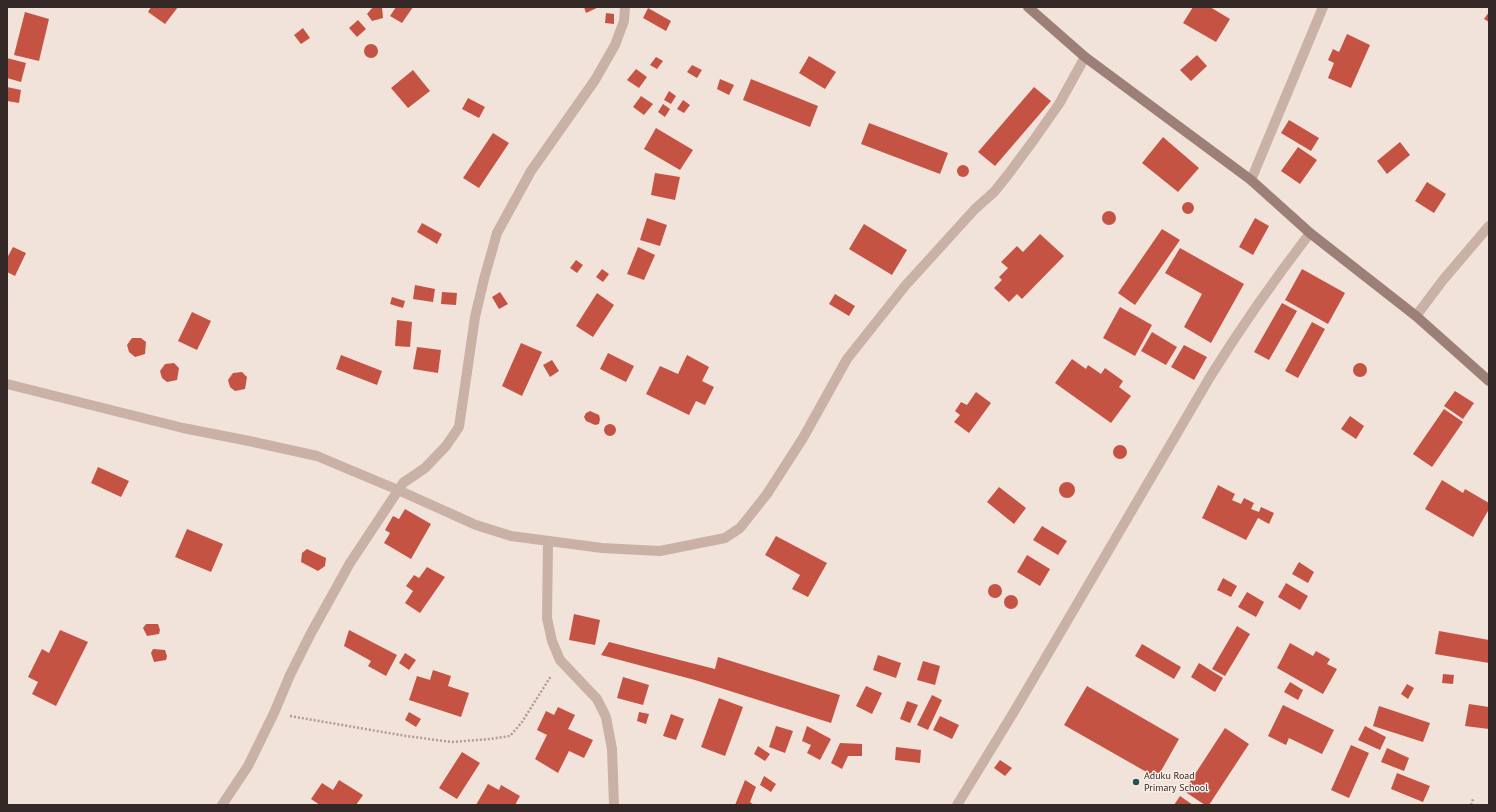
<!DOCTYPE html>
<style>
body{margin:0}
#map{position:relative;width:1496px;height:812px;overflow:hidden;background:#f1e3da;font-family:"PT Sans",sans-serif}
canvas{display:block}
.frame{position:absolute;inset:0;border:8px solid #352927;pointer-events:none}
</style>
<div id="map">
<canvas width="1496" height="812"></canvas>
<div class="frame"></div>
</div>
<script>
const ctx = document.querySelector('canvas').getContext('2d');
ctx.lineJoin = 'round';
function paint(path, color) {
  ctx.fillStyle = color;
  ctx.fill(path, 'evenodd');
}
function strokePath(path, color, width, dash) {
  ctx.strokeStyle = color;
  ctx.lineWidth = width;
  ctx.lineCap = dash ? 'butt' : 'round';
  ctx.setLineDash(dash || []);
  ctx.stroke(path);
}
function label(font, color, halo, rows, align = 'center') {
  ctx.font = font + ' "PT Sans",sans-serif';
  ctx.lineWidth = 3;
  ctx.setLineDash([]);
  ctx.textBaseline = 'middle';
  ctx.strokeStyle = halo;
  ctx.fillStyle = color;
  for (const [text, x, y, turn = 0] of rows) {
    ctx.save();
    ctx.translate(x, y);
    ctx.rotate((+turn || 0) * Math.PI / 180);
    ctx.textAlign = isNaN(turn) ? turn : align;
    if (halo) ctx.strokeText(text, 0, 0);
    ctx.fillText(text, 0, 0);
    ctx.restore();
  }
}
paint(new Path2D(`
 M151 7H178L165 24 148 12Z
 M373 7H382L383 18 372 21 367 14Z
 M396 7H413L402 23 390 16Z
 M584 7H599L586 13Z
 M1193 7H1210L1230 19 1216 42 1183 23Z
 M648 8 671 21 666 31 643 18Z
 M25 12 49 19 39 61 14 55Z
 M1489 12V22L1484 19Z
 M606 13 614 14V24L605 23Z
 M358 20 366 29 357 37 349 28Z
 M303 28 310 38 301 44 294 35Z
 M1347 34 1370 45 1351 88 1328 78 1334 63 1328 60 1333 49 1339 52Z
 M364 51a7 7 0 1 1 14 0a7 7 0 1 1-14 0Z
 M1197 55 1207 66 1191 81 1180 70Z
 M809 56 836 72 825 89 799 73Z
 M656 57 663 61 657 69 650 65Z
 M7 58 26 63 21 82 7 78Z
 M692 65 702 70 697 78 687 72Z
 M636 69 647 77 639 88 627 80Z
 M413 70 430 91 408 108 391 88Z
 M720 79 734 85 729 95 717 89Z
 M751 79 818 106 810 127 743 100Z
 M7 87 21 90 19 103 7 101Z
 M1034 87 1051 101 995 166 978 152Z
 M669 91 676 96 671 104 664 100Z
 M641 96 653 104 644 115 633 107Z
 M468 98 485 107 479 118 462 109Z
 M683 100 690 105 684 113 677 109Z
 M663 104 670 109 665 117 658 112Z
 M1289 120 1319 138 1311 151 1281 133Z
 M869 123 948 153 940 174 861 144Z
 M656 128 693 150 680 170 644 149Z
 M493 133 509 143 479 188 463 178Z
 M1163 137 1199 168 1178 192 1142 163Z
 M1400 142 1410 155 1387 174 1377 161Z
 M1298 147 1317 160 1300 184 1281 171Z
 M957 171a6 6 0 1 1 12 0a6 6 0 1 1-12 0Z
 M655 173 680 177 675 200 651 195Z
 M1427 182 1446 194 1434 213 1415 201Z
 M1182 208a6 6 0 1 1 12 0a6 6 0 1 1-12 0Z
 M1102 218a7 7 0 1 1 14 0a7 7 0 1 1-14 0Z
 M647 218 667 225 660 246 640 240Z
 M1255 218 1269 226 1253 255 1239 247Z
 M422 223 442 234 437 244 417 232Z
 M864 224 907 250 892 275 849 249Z
 M1162 229 1180 240 1135 305 1118 293Z
 M1040 234 1064 256 1022 299 1017 294 1009 302 994 288 1002 280 999 277 1008 268 1001 262 1017 246 1023 252Z
 M13 247 26 253 15 276 7 272V258Z
 M638 247 655 255 644 280 627 274Z
 M1180 248 1244 284 1211 343 1184 327 1202 294 1165 273Z
 M576 260 583 265 577 273 570 268Z
 M602 269 609 274 603 282 596 277Z
 M1302 269 1345 293 1328 324 1285 300Z
 M415 285 435 289 433 302 413 299Z
 M442 292 457 293 456 305 441 304Z
 M500 292 508 304 499 309 492 297Z
 M597 293 614 305 593 337 576 326Z
 M835 294 855 306 849 316 829 304Z
 M392 297 405 301 403 308 390 304Z
 M1282 303 1297 311 1269 360 1254 352Z
 M1120 307 1152 325 1135 356 1103 338Z
 M192 312 211 321 197 350 178 341Z
 M397 320 412 322 410 347 395 346Z
 M1312 322 1325 329 1298 378 1285 371Z
 M1152 332 1177 347 1166 365 1141 351Z
 M132 338H141L146 342 145 354 135 357 129 352 127 345Z
 M521 343 542 352 522 396 502 386Z
 M1184 345 1207 357 1194 380 1171 367Z
 M417 347 441 350 438 373 413 369Z
 M608 353 634 366 626 382 600 369Z
 M341 355 382 371 377 385 336 369Z
 M687 355 709 367 702 381 714 387 705 405 696 401 689 415 646 394 660 366 678 374Z
 M1072 359 1086 369 1088 365 1101 374 1105 368 1123 381 1119 387 1131 396 1111 423 1055 383Z
 M552 360 559 371 550 377 543 365Z
 M174 363 179 368 177 380 167 382 162 378 160 371 165 364Z
 M1353 370a7 7 0 1 1 14 0a7 7 0 1 1-14 0Z
 M242 372 247 377 245 389 235 391 230 387 228 380 233 373Z
 M1455 391 1474 403 1463 419 1444 406Z
 M976 392 991 403 969 433 954 422 960 415 955 411 961 402 967 405Z
 M1444 409 1463 422 1432 467 1413 454Z
 M590 411 599 415 600 419 599 424 595 425 586 421 584 417 586 413Z
 M1350 416 1364 426 1356 439 1341 429Z
 M604 430a6 6 0 1 1 12 0a6 6 0 1 1-12 0Z
 M1113 452a7 7 0 1 1 14 0a7 7 0 1 1-14 0Z
 M98 467 129 481 121 497 91 483Z
 M1442 480 1463 493 1465 489 1489 503V509L1473 537 1425 509Z
 M1059 490a8 8 0 1 1 16 0a8 8 0 1 1-16 0Z
 M1218 485 1235 494 1232 500 1241 504 1244 498 1254 503 1251 509 1259 512 1261 507 1274 513 1269 524 1258 518 1246 540 1202 518Z
 M999 487 1026 508 1014 524 987 502Z
 M405 509 431 524 411 559 384 543 390 533 385 530 393 516 399 519Z
 M1042 526 1067 541 1058 555 1033 540Z
 M187 529 223 544 211 572 175 557Z
 M776 536 827 563 808 597 792 589 800 575 765 555Z
 M307 549 326 558 325 566 318 571 301 562 302 553Z
 M1027 555 1050 569 1040 586 1017 572Z
 M1299 562 1314 572 1308 583 1292 574Z
 M427 567 445 577 420 613 405 603 413 591 406 586 414 575 419 578Z
 M1223 578 1237 586 1231 597 1217 590Z
 M1286 583 1308 596 1300 610 1278 597Z
 M988 591a7 7 0 1 1 14 0a7 7 0 1 1-14 0Z
 M1247 592 1264 602 1256 617 1238 607Z
 M1004 602a7 7 0 1 1 14 0a7 7 0 1 1-14 0Z
 M574 614 600 620 595 645 569 640Z
 M146 624H158L160 630 159 634 147 636 143 628Z
 M1237 626 1250 634 1225 676 1212 669Z
 M60 630 88 642 56 706 32 694 38 682 28 677 42 649 49 653Z
 M349 630 397 655 386 676 368 666 371 661 344 646Z
 M1439 631 1489 640V663L1435 654Z
 M609 642 715 669 718 657 840 695 831 723 695 680 601 655Z
 M1290 643 1313 656 1316 651 1330 659 1327 664 1337 669 1323 694 1277 668Z
 M1142 644 1181 667 1174 679 1135 656Z
 M153 649 165 650 167 656 166 660 154 662 151 653Z
 M405 653 416 660 409 670 399 663Z
 M878 655 901 663 896 678 873 670Z
 M923 661 940 666 935 685 917 680Z
 M1199 663 1223 678 1215 692 1191 677Z
 M433 670 451 676 448 686 469 693 461 717 409 700 417 676 430 680Z
 M1443 674 1454 675 1453 684 1442 683Z
 M623 677 649 685 643 705 617 698Z
 M1290 682 1303 690 1298 700 1284 692Z
 M1407 684 1414 688 1408 699 1401 694Z
 M866 686 882 693 872 714 856 706Z
 M1087 686 1179 739 1157 778 1064 725Z
 M932 695 942 700 928 730 917 725Z
 M719 698 743 707 725 756 701 747Z
 M907 701 918 705 910 723 900 719Z
 M1469 704 1489 707V729L1465 726Z
 M1283 705 1334 730 1322 754 1289 738 1286 745 1268 736Z
 M1379 706 1430 723 1423 742 1373 726Z
 M558 707 575 715 568 729 593 740 584 758 569 751 558 773 535 759 547 735 537 730 546 711 554 715Z
 M409 712 421 719 416 727 405 720Z
 M639 712 649 714 646 724 637 721Z
 M671 714 684 719 676 740 663 736Z
 M940 716 959 725 952 739 933 730Z
 M776 726 793 731 785 753 769 747Z
 M807 726 831 739 820 760 807 753 811 745 802 741Z
 M1365 726 1386 737 1380 750 1358 740Z
 M1225 728 1249 744 1209 805H1205L1184 791Z
 M840 743 862 744V756H848L842 769 831 763Z
 M1351 745 1369 753 1349 798 1331 790Z
 M758 746 770 754 765 761 754 754Z
 M896 747 921 750 920 763 895 760Z
 M1387 748 1409 758 1404 771 1381 762Z
 M462 752 480 763 457 799 439 788Z
 M1000 760 1012 768 1005 776 994 768Z
 M1397 773 1430 786 1423 802 1391 789Z
 M764 776 776 784 771 792 760 785Z
 M339 780 363 795 356 805H320L311 799 322 783 333 790Z
 M745 780 756 787 750 802 754 805H735Z
 M488 784 499 790 501 785 520 796 515 805H476Z
 M1180 796 1193 805H1174Z`), '#c45344');
strokePath(new Path2D(`
 M290 716 406 736 452 742 490 739 510 736 522 722 551 676
 M1471 805 1473 799`), '#b49b90', 2.5, [2, 2]);
strokePath(new Path2D(`
 M1251 180 1323 7
 M1416 316 1443 280 1489 226
 M7 384 183 428 249 441 317 456 398 490 476 525 511 536 602 548 660 551 725 538 740 528 767 494 803 438 847 359 905 286 975 209 994 192 1007 176 1033 141 1059 104 1085 57
 M548 542 547 618 552 641 560 660 597 699 606 717 612 749 614 805
 M222 805 248 766 274 713 290 675 310 635 350 563 403 483 425 468 446 446 459 427 475 317 484 279 497 233 531 171 595 80 615 45 624 21 625 7
 M957 805 1015 710 1210 377C1241 327 1274 280 1310 233`), '#c9b1a6', 10);
strokePath(new Path2D(`
 M1028 7 1085 57 1251 180 1310 233 1416 316 1489 381`), '#9c8077', 10);
for (const [x, y, r, color] of [
 [1136,782,4,"#1d5652"]
]) {
  const dot = new Path2D();
  dot.arc(x, y, r, 0, 2 * Math.PI);
  ctx.fillStyle = color;
  ctx.fill(dot);
  strokePath(dot, '#f9eee6', 1.5);
}
label('10px', '#352927', '#f9eee6', [
 ["Aduku Road",1144,776],
 ["Primary School",1144,788]
], 'left');
</script>
